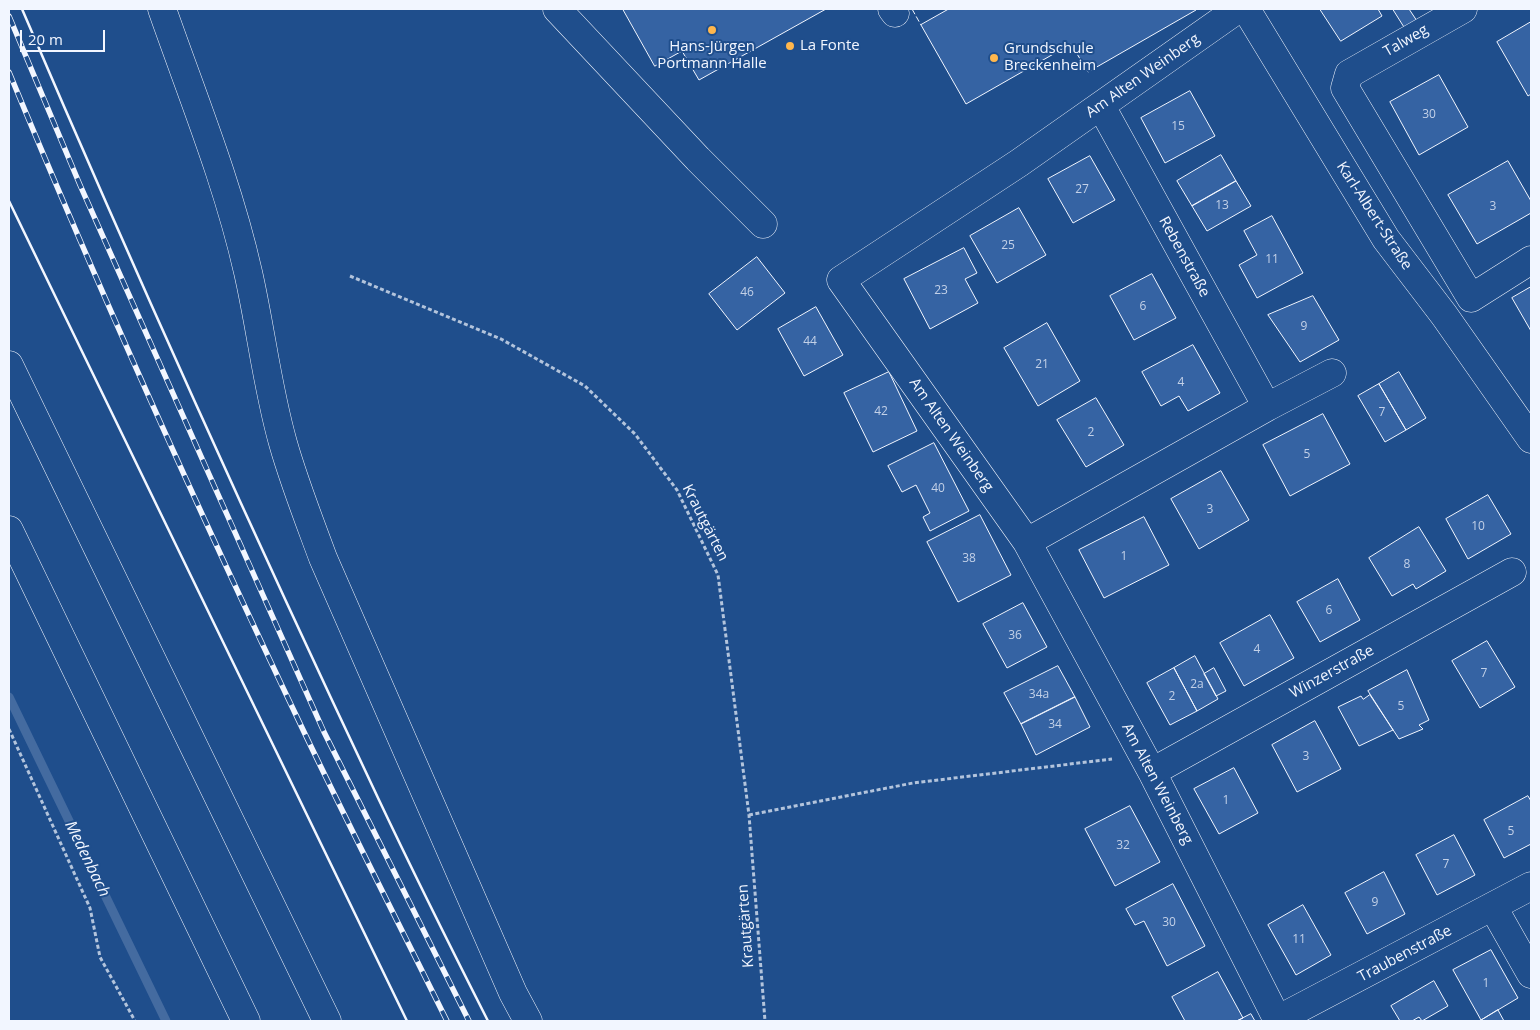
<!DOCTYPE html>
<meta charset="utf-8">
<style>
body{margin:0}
#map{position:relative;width:1540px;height:1030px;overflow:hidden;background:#1f4e8c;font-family:"Open Sans",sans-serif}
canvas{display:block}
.frame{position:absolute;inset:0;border:10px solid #f2f6ff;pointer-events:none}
.scale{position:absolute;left:20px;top:30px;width:85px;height:22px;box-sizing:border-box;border:2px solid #f2f6ff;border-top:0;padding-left:6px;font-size:15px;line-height:18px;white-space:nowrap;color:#f2f6ff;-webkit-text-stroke:4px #1f4e8c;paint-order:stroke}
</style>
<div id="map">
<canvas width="1540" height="1030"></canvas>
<div class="frame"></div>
<div class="scale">20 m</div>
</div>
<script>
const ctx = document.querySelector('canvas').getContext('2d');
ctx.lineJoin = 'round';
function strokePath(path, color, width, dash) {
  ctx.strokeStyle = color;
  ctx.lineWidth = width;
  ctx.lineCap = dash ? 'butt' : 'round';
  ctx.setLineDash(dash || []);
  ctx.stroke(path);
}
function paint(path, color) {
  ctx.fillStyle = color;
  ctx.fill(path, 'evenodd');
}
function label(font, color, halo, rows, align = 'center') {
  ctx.font = font + ' "Open Sans",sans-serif';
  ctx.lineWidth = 4;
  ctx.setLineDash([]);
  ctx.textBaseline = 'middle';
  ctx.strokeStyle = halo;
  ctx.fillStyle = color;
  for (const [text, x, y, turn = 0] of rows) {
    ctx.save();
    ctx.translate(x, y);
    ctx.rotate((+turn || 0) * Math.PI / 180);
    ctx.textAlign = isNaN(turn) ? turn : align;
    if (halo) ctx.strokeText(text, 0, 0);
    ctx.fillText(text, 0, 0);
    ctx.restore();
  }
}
strokePath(new Path2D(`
 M9 697 166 1021`), '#446ba0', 9);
const building = new Path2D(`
 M623 9H826L699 80 682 51 655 66Z
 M949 9H1196V10L1088 72 1071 44 966 104 921 25Z
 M1320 9H1378L1382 16 1341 41Z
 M1393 9H1409L1417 21 1405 28Z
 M1531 22V94L1528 96 1497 42Z
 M1439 75 1468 127 1419 155 1390 102Z
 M1190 91 1215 136 1165 163 1141 118Z
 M1221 155 1236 181 1192 206 1177 181Z
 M1090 156 1115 200 1073 223 1048 179Z
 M1508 161 1531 201V213L1477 244 1448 195Z
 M1236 181 1251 206 1207 231 1192 206Z
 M1019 208 1046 255 997 283 970 236Z
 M1272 216 1303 273 1257 298 1239 265 1257 255 1244 231Z
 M964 248 977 273 965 279 978 303 930 329 904 279Z
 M757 257 785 293 737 330 709 294Z
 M1152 274 1176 318 1134 340 1110 296Z
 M1531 287V331L1512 298Z
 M1313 296 1339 340 1300 362 1268 315Z
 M816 307 843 355 804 376 778 329Z
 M1047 323 1080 381 1038 406 1004 348Z
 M1193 345 1220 393 1188 411 1179 396 1161 406 1142 372Z
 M889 372 917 431 873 452 844 393Z
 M1399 372 1426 418 1406 430 1379 384Z
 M1379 384 1406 430 1385 442 1358 396Z
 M1096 398 1124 445 1086 467 1057 420Z
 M1323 414 1350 464 1290 496 1263 445Z
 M934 443 969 511 930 531 923 517 930 513 916 485 902 492 888 466Z
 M1221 471 1249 520 1199 549 1171 499Z
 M1488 495 1511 534 1468 559 1446 519Z
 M980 515 1011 575 958 602 927 542Z
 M1144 517 1169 565 1104 598 1079 550Z
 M1419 527 1446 571 1416 589 1413 584 1392 596 1369 558Z
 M1338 579 1360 620 1320 642 1297 602Z
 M1023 603 1047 647 1007 668 983 624Z
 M1270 615 1294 658 1244 686 1220 643Z
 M1487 641 1515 687 1480 708 1452 661Z
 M1195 656 1218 699 1197 711 1174 668Z
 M1058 666 1075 697 1021 724 1004 693Z
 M1174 668 1197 711 1170 725 1147 683Z
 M1214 668 1226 691 1216 696 1204 674Z
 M1407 670 1429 720 1419 725 1423 729 1399 739 1368 691Z
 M1370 695 1393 730 1359 746 1338 707 1361 696 1363 699Z
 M1075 697 1090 727 1036 755 1021 724Z
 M1315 721 1341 769 1297 792 1272 745Z
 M1234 768 1258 813 1219 834 1194 789Z
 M1528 796 1531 801V844L1504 858 1484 820Z
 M1130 806 1160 862 1115 886 1085 829Z
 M1454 835 1475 875 1437 895 1416 855Z
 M1384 872 1405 914 1367 934 1345 893Z
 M1173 884 1205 946 1167 966 1144 921 1135 925 1126 909Z
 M1303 905 1331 955 1296 975 1268 925Z
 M1491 950 1518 998 1481 1020 1453 970Z
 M1218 972 1243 1018 1237 1021H1185L1172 997Z
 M1434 981 1448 1006 1422 1021 1419 1017 1412 1021H1400L1391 1006Z
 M1498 1010 1504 1021H1479L1481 1020Z
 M1251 1014 1255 1021H1237Z`);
paint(building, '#3563a3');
strokePath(building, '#f2f6ff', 1);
const minor = new Path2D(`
 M557 9 698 159 763 224
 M892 9 895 13
 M1238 9 1019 163 841 280 1027 542 1152 772 1278 1021
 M1246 9 1386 239 1444 315 1531 439
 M1463 9 1349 74 1345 88 1471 298 1531 260
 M1267 407 1332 373
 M1027 542 1267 407 1101 106
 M1152 772 1512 572
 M1493 907 1531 974
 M1277 1020 1531 886`);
const major = new Path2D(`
 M162 9C192 95 228 183 248 272 261 329 267 387 283 443 294 482 309 520 323 558L513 993 528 1021`);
const highway = new Path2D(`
 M9 365 327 1021
 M9 530 246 1021`);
strokePath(minor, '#f2f6ff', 29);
strokePath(major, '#f2f6ff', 29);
strokePath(highway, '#f2f6ff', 29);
strokePath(new Path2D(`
 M350 276 501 339 585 386 635 434 677 490 718 575 749 815 765 1021
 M9 729 90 908 100 957 135 1021
 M749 815 913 783 1112 759`), '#b3c4dc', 3, [4, 2.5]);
strokePath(minor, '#1f4e8c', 28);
strokePath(major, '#1f4e8c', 28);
strokePath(highway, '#1f4e8c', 28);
const rail = new Path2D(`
 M9 16 80 185 324 732 469 1021
 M9 72C101 295 201 516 305 734 351 830 400 926 447 1021`);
strokePath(rail, '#f2f6ff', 5.5);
strokePath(rail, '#1f4e8c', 4, [11]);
strokePath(new Path2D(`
 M912 9 921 25`), '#f2f6ff', 1, [6, 2.5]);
strokePath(new Path2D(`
 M22 9C136 275 255 538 379 800 414 874 451 948 488 1021
 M9 201 407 1021`), '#f2f6ff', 2.5);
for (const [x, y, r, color] of [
 [712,30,5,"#ffb74d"],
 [790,46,5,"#ffb74d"],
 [994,58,5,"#ffb74d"]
]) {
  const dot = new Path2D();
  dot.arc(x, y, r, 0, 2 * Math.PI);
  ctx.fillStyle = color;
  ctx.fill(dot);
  strokePath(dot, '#1f4e8c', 2);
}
label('12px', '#c3d1e8', null, [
 ["30",1429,115],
 ["15",1178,127],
 ["27",1082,190],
 ["13",1222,206],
 ["3",1493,207],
 ["25",1008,246],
 ["11",1272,260],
 ["23",941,291],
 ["46",747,293],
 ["6",1143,307],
 ["9",1304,327],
 ["44",810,342],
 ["21",1042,365],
 ["4",1181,383],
 ["42",881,412],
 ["7",1382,413],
 ["2",1091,433],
 ["5",1307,455],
 ["40",938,489],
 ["3",1210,510],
 ["10",1478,527],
 ["1",1124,557],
 ["38",969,559],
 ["8",1407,565],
 ["6",1329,611],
 ["36",1015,636],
 ["4",1257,650],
 ["7",1484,674],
 ["2a",1197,685],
 ["34a",1039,695],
 ["2",1172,697],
 ["5",1401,707],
 ["34",1055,725],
 ["3",1306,757],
 ["1",1226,801],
 ["5",1511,832],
 ["32",1123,846],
 ["7",1446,865],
 ["9",1375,903],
 ["30",1169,923],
 ["11",1299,940],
 ["1",1486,984]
]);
label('15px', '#f2f6ff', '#1f4e8c', [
 ["Talweg",1406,41,-30],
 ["Am Alten Weinberg",1143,76,-35],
 ["Karl-Albert-Straße",1374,216,57],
 ["Rebenstraße",1184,257,61],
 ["Am Alten Weinberg",951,435,55],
 ["Krautgärten",705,523,63],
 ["Winzerstraße",1332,672,-29],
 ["Am Alten Weinberg",1157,784,62],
 ["Krautgärten",746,926,-94],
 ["Traubenstraße",1405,954,-28]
]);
label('15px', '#f2f6ff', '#1f4e8c', [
 ["La Fonte",800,46],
 ["Hans-Jürgen",712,47,"center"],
 ["Portmann Halle",712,64,"center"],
 ["Grundschule",1004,49],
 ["Breckenheim",1004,66]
], 'left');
label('italic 16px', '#f2f6ff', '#1f4e8c', [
 ["Medenbach",87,859,64]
]);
</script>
